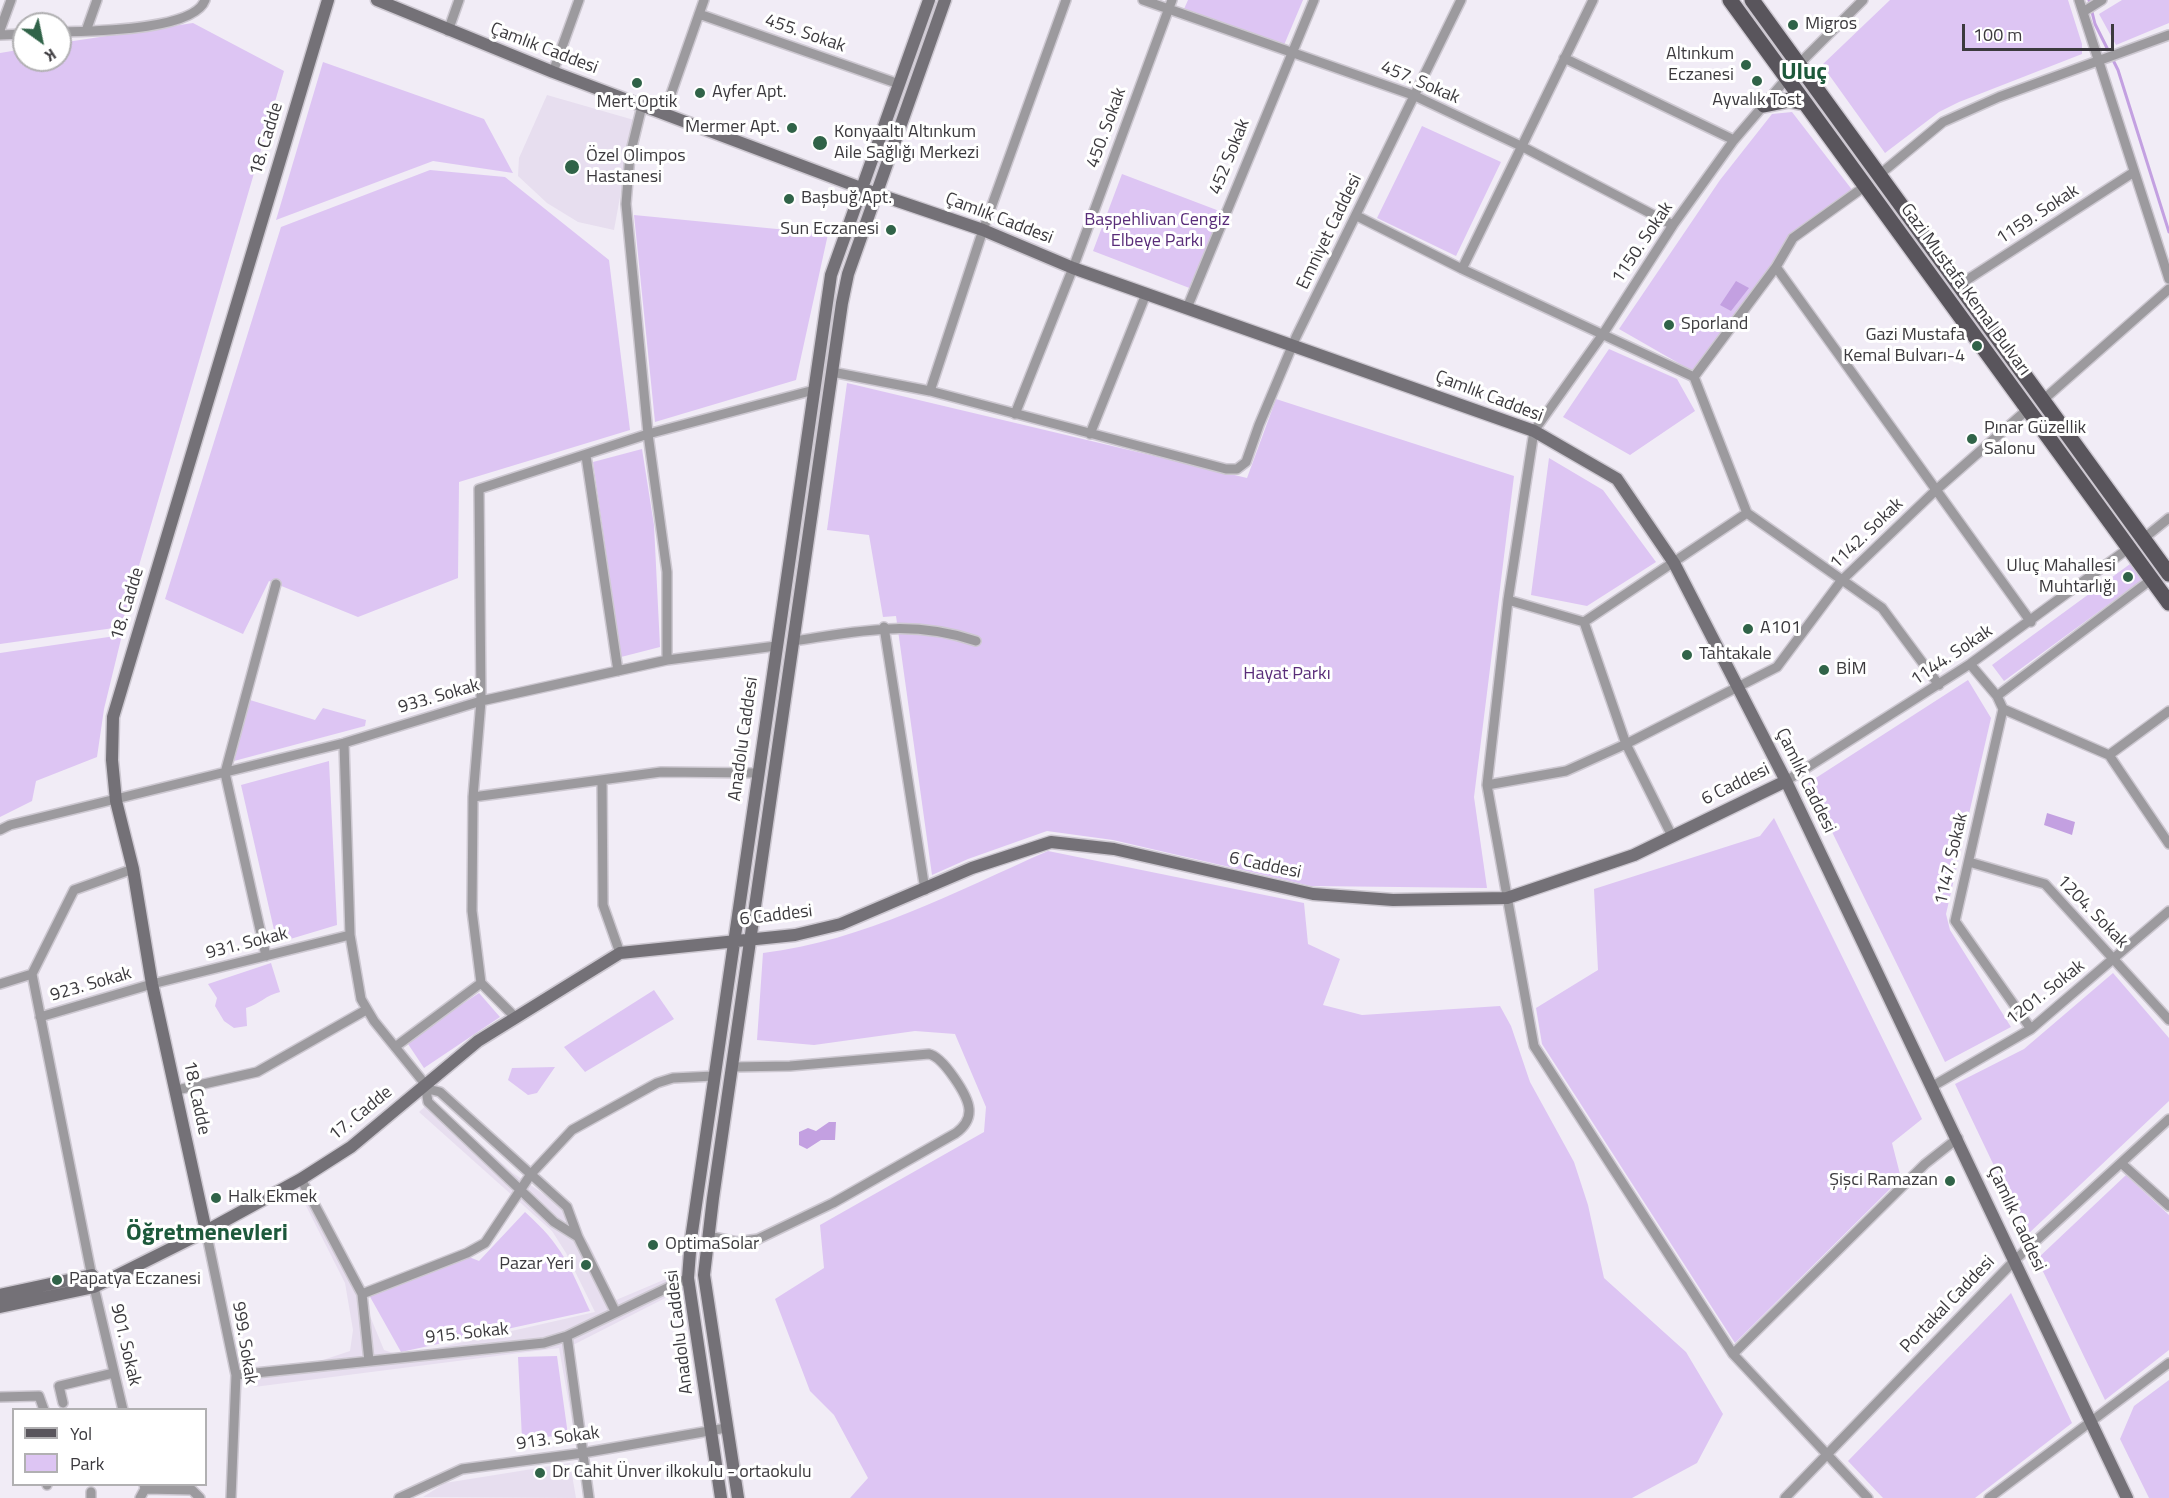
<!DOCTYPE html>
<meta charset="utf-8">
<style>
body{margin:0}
#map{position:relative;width:2169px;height:1498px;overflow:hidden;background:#f1ecf6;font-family:"Titillium Web",sans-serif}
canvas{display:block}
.legend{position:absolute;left:12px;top:1408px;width:195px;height:78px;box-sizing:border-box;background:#fff;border:2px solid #b1b0b2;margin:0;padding:8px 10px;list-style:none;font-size:18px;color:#3c3a3e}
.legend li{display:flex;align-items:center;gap:12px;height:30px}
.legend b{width:30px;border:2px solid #b1b0b2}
.north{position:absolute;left:12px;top:12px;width:60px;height:60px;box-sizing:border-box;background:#fff;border:2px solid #b1b0b2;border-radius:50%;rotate:147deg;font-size:16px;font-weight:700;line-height:24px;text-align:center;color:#3c3a3e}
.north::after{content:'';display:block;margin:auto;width:21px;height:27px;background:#306348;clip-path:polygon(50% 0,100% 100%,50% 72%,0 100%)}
.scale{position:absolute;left:1962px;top:24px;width:152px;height:27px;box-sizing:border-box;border:3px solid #3c3a3e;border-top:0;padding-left:8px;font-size:18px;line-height:21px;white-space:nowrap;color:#3c3a3e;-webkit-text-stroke:4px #fff;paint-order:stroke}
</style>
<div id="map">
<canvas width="2169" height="1498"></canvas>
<ul class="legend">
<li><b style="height:8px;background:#59555c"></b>Yol</li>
<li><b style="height:16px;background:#ddc5f3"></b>Park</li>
</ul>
<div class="north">K</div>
<div class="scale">100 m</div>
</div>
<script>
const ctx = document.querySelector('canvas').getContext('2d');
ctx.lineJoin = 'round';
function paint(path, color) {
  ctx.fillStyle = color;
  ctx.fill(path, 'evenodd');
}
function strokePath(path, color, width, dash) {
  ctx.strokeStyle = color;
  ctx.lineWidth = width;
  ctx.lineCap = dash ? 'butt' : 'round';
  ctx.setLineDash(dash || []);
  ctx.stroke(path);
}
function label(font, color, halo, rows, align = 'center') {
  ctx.font = font + ' "Titillium Web",sans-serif';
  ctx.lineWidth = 6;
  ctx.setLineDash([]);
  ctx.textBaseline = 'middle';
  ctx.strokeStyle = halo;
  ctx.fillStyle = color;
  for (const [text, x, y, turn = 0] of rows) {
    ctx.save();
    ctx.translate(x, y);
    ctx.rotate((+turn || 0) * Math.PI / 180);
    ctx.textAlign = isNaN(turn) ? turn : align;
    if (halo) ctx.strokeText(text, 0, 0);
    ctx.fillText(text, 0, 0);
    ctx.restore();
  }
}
paint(new Path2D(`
 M547 95 634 120 614 230 578 222 547 203 518 176 519 158Z
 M432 1100 513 1173 561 1206 589 1244 616 1300 673 1276 679 1291 573 1345 586 1437 575 1438 559 1348 254 1387 248 1368 320 1361 350 1351 353 1330 345 1283 302 1198 311 1189 340 1243 384 1350 402 1356 595 1312 566 1253 552 1231 419 1112Z
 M570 1463 576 1498 423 1497 445 1483Z`), '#e7deef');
paint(new Path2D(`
 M1188 0H1303L1284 45 1184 9Z
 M1890 0H2068L2082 44V54L1959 102 1939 112 1885 153 1822 65Z
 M2122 0H2169V23L2116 45 2099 14Z
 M193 23 284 71 121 627 0 644V53L24 49V60H60V43Z
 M323 62 484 119 513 173 433 161 276 220Z
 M1792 112 1853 191 1793 236 1694 372 1619 329 1720 180 1772 114Z
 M1422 126 1501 162 1456 256 1377 218Z
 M430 170 505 177 609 260 630 430 459 482 458 578 358 617 269 581 243 634 165 599 281 227Z
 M1122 174 1222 212 1192 289 1093 251Z
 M634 215 828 234 796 380 655 422Z
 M1609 349 1677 379 1695 411 1630 455 1563 417Z
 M847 383 1247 478 1276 399 1514 476 1474 797 1487 888 1311 886 1113 840 1047 831 968 859 932 875 896 616 883 617 869 535 827 530Z
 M642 449 654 525 660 647 621 657 593 462Z
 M1549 458 1603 490 1656 562 1587 606 1531 595Z
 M2130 564 2142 580 2004 681 1992 665Z
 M122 635 104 709 97 757 36 781 32 801 0 817V653Z
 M1968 680 1991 718 1946 914 1950 930 2011 1027 1945 1062 1808 783Z
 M250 700 315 720 323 708 366 720 365 726 234 761Z
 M329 761 337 925 277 943 241 785Z
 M1774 818 1922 1119 1892 1143 1901 1178 1735 1343 1542 1044 1536 1008 1598 970 1594 889 1760 836Z
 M1048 851 1304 903 1308 944 1340 959 1323 1005 1362 1015 1500 1006 1511 1026 1530 1082 1574 1162 1588 1205 1604 1278 1686 1352 1723 1414 1697 1463 1632 1498H850L868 1478 834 1415 810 1391 775 1299 824 1268 820 1225 984 1132 986 1107 955 1034 915 1031 814 1045 757 1040 763 953C864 941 956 891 1048 851Z
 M271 963 280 992C266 995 260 1004 246 1008L247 1026 234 1028 224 1021 215 1006 217 998 208 984Z
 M2113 973 2169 1038V1101L2027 1235 1955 1084 2024 1049Z
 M654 990 674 1019 585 1072 564 1047Z
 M479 993 500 1017 424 1068 406 1041Z
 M555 1067 537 1093 528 1095 508 1080 512 1068Z
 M2126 1175 2169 1215V1350L2105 1400 2037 1259Z
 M525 1212C563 1246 569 1265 590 1311L401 1352 369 1295 469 1257 479 1261Z
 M2011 1293 2072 1423 1975 1498H1883L1848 1461Z
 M557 1356 568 1435 522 1439 518 1357Z
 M2169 1380V1498H2149L2120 1439 2134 1406Z`), '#ddc5f3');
paint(new Path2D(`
 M1736 281 1749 288 1731 311 1720 305Z
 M2047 813 2075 822 2072 835 2044 825Z
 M829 1122H836L835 1140H821L807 1149 799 1145V1132L808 1128 816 1131Z`), '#c3a0e1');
strokePath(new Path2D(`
 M2089 0 2095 24 2118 70 2169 232`), '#c3a0e1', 3);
const street = new Path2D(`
 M1143 0 1413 95 1523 147 1673 225
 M1863 0 1799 64 1734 140 1673 225 1603 334 1534 431 1508 600 1487 785 1534 1046 1733 1354 1868 1498
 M2079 0 2169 279
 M2083 12 2102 0
 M699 14 899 84
 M0 30 11 0
 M86 31 97 0
 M448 31 459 0
 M60 32C90 31 194 31 205 0
 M0 35 24 34
 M1564 58 1734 140
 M553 72 579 0
 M642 106 630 155 626 204 648 434 667 572V660
 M664 114 704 0
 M1879 175 1943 122 1999 97 2169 35
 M1357 216 1462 269 1694 377 1747 513 1882 608 1939 685
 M1776 267 2031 622
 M1462 269 1593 0
 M1959 285 2134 172
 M1187 308 1314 0
 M832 372 930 391 1226 469H1237L1246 462 1259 425 1296 337 1461 0
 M1694 377 1776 267 1793 238 1864 187
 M930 391 983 230 1066 0
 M2043 400 2169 289
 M1015 414 1073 268 1172 0
 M1090 434 1146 294
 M586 456 618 671
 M2143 539 2169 518
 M1508 600 1584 622 1747 513
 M1584 622 1626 744 1672 836
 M884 627 925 890
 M793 641C861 631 909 619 976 641
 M1970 664 1997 696 2003 709 2109 755 2169 711
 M1997 696 2152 579
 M2003 709 1955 921 2031 1029
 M344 743 350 935 361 999 374 1021 425 1084 428 1102 554 1222 578 1237
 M2109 755 2169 844
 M602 780 603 905 620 953
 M1786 781 1970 664 2129 548
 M1487 785 1566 771 1626 744 1777 667 1841 581 1936 490 2028 409
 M473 797 661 772 758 773
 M0 830 10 825 344 743 481 701 667 660 776 646
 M1969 862 2045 884 2169 1020
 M266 956 225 773 276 584
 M0 984 32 974
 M40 1017 152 984 350 935
 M516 1018 481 983 472 911 473 797 481 701 479 489 648 434 814 390
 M395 1047 481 983
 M1933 1086 2031 1029 2169 911
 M428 1089 440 1092 567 1207 578 1237 615 1311
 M177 1090 257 1072 366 1010
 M2121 1163 2169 1206
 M301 1179 362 1294 369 1361
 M206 1231 236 1375 231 1498
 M708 1236 737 1242 758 1239 833 1203 956 1133C964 1127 970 1120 969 1109 968 1095 943 1057 929 1054L790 1066 732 1067
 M362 1294 467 1253 485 1243 531 1174 572 1130 657 1083 673 1078 714 1076
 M567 1336 589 1498
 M1733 1354 1925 1164 1958 1138
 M236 1375 544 1343 567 1336 688 1278
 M0 1397 39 1396 44 1410
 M63 1403 59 1386 113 1373
 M123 1410 94 1287 32 974 74 890 133 869
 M47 1484V1485
 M145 1489 192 1490 200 1498
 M91 1498V1492
 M140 1498 145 1489 144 1484
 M399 1498 462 1469 583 1453 726 1428
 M1785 1498 2015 1260 2169 1119
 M1989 1498 2169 1363`);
const secondary = new Path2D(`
 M377 0 553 72 877 194 983 230 1073 268 1534 431 1617 479 1674 563 1786 781 2127 1498
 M206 1231 152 984 133 869 116 801 112 760 113 717 328 0
 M0 1295 92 1275
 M0 1307 94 1287 206 1231 301 1179 351 1147 478 1041 620 953 795 935 841 924 972 868 1051 842 1114 849 1313 894 1393 900 1507 898 1634 855 1786 781
 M721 1498 688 1278 691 1239 831 275 929 0
 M738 1498 704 1275 713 1198 842 303 848 274 945 0`);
const primary = new Path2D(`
 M1730 0 2169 603
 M1752 0 2169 574
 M1764 105 1789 100 1804 103`);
strokePath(street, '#cdc8d1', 12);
strokePath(secondary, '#cdc8d1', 15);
strokePath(primary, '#cdc8d1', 18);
strokePath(street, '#9c9a9e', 9);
strokePath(secondary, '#747177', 12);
strokePath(primary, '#59555c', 15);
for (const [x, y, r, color] of [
 [1793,25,6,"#306348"],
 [1746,65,6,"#306348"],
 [1757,81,6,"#306348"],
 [637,83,6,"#306348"],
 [700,93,6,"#306348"],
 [792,128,6,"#306348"],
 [820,143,8,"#306348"],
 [572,167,8,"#306348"],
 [789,199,6,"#306348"],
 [891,230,6,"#306348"],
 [1669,325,6,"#306348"],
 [1977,346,6,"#306348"],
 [1972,439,6,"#306348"],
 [2128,577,6,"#306348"],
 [1748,629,6,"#306348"],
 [1687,655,6,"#306348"],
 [1824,670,6,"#306348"],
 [1950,1181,6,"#306348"],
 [216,1198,6,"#306348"],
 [653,1245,6,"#306348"],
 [586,1265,6,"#306348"],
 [57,1280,6,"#306348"],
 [540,1473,6,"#306348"]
]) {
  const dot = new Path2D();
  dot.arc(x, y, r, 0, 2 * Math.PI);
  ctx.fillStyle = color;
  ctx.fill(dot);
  strokePath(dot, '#fff', 2);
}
label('18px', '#3c3a3e', '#fff', [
 ["Migros",1805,25],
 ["Altınkum",1734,55,"right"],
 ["Eczanesi",1734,76,"right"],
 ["Ayfer Apt.",712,93],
 ["Ayvalık Tost",1757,101,"center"],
 ["Mert Optik",637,103,"center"],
 ["Mermer Apt.",780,128,"right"],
 ["Konyaaltı Altınkum",834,133],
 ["Aile Sağlığı Merkezi",834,154],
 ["Özel Olimpos",586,157],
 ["Hastanesi",586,178],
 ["Başbuğ Apt.",801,199],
 ["Sun Eczanesi",879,230,"right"],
 ["Sporland",1681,325],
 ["Gazi Mustafa",1965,336,"right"],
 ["Kemal Bulvarı-4",1965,357,"right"],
 ["Pınar Güzellik",1984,429],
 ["Salonu",1984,450],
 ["Uluç Mahallesi",2116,567,"right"],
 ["Muhtarlığı",2116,588,"right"],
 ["A101",1760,629],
 ["Tahtakale",1699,655],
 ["BİM",1836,670],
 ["Şişci Ramazan",1938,1181,"right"],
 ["Halk Ekmek",228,1198],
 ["OptimaSolar",665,1245],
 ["Pazar Yeri",574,1265,"right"],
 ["Papatya Eczanesi",69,1280],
 ["Dr Cahit Ünver ilkokulu - ortaokulu",552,1473]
], 'left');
label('18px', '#3c3a3e', '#fff', [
 ["455. Sokak",805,34,19],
 ["Çamlık Caddesi",544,49,21],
 ["457. Sokak",1420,83,23],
 ["450. Sokak",1107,128,-70],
 ["18. Cadde",267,139,-73],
 ["452 Sokak",1230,157,-68],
 ["1159. Sokak",2038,215,-33],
 ["Çamlık Caddesi",999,219,21],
 ["Emniyet Caddesi",1330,232,-64],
 ["1150. Sokak",1643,243,-56],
 ["Gazi Mustafa Kemal Bulvarı",1965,290,54],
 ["Çamlık Caddesi",1489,397,21],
 ["1142. Sokak",1867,534,-44],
 ["18. Cadde",128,604,-73],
 ["1144. Sokak",1952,656,-34],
 ["933. Sokak",439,697,-16],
 ["Anadolu Caddesi",744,739,-82],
 ["Çamlık Caddesi",1805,781,64],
 ["6 Caddesi",1736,785,-26],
 ["1147. Sokak",1952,859,-77],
 ["6 Caddesi",1265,866,12],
 ["1204. Sokak",2092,912,46],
 ["6 Caddesi",776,916,-7],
 ["931. Sokak",247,944,-14],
 ["923. Sokak",91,985,-16],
 ["1201. Sokak",2046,993,-38],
 ["18. Cadde",196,1098,78],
 ["17. Cadde",361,1114,-39],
 ["Çamlık Caddesi",2016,1219,65],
 ["Portakal Caddesi",1948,1305,-46],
 ["Anadolu Caddesi",680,1332,-97],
 ["915. Sokak",467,1334,-6],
 ["999. Sokak",244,1343,81],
 ["901. Sokak",125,1345,77],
 ["913. Sokak",558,1439,-8]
]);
label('18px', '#592c79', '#fff', [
 ["Başpehlivan Cengiz",1157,221],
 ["Elbeye Parkı",1157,242],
 ["Hayat Parkı",1287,675]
]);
label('bold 24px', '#1d593b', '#fff', [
 ["Uluç",1804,73],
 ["Öğretmenevleri",207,1234]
]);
</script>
